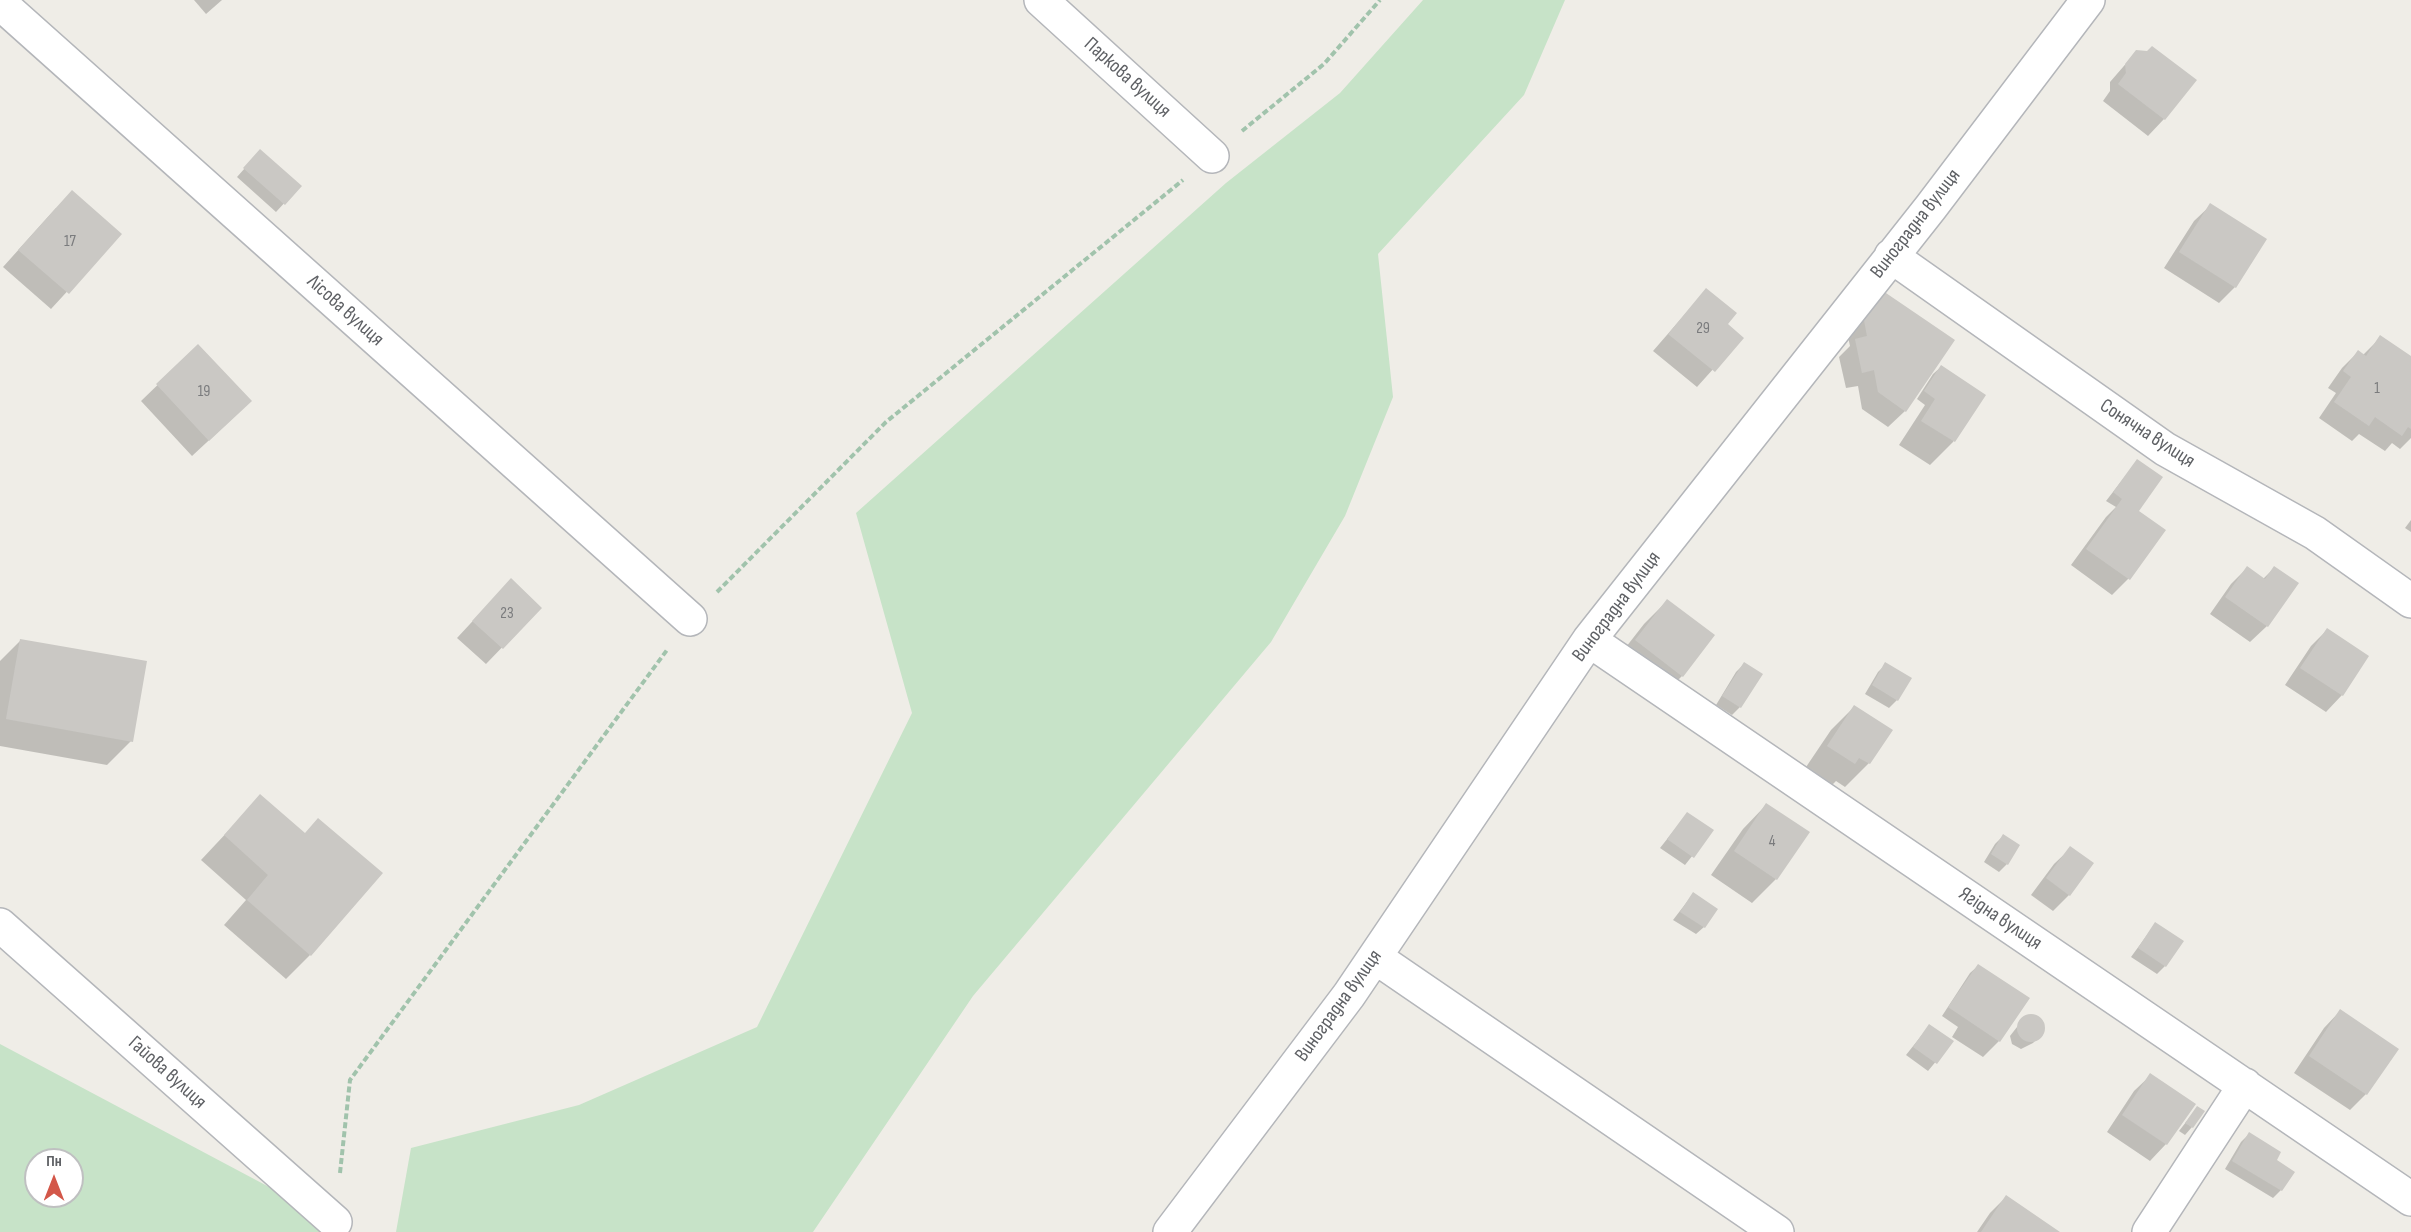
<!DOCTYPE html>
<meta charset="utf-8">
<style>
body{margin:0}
#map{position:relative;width:2411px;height:1232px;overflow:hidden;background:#efede7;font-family:"Sofia Sans Condensed",sans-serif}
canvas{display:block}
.north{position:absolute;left:24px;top:1148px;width:60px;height:60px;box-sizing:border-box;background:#fff;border:2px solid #bfc0c1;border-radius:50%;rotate:0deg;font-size:16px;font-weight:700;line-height:24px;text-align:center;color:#5f6165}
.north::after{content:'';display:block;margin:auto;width:21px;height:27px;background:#d35749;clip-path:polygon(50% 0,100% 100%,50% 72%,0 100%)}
</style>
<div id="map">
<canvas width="2411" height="1232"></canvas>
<div class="north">Пн</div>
</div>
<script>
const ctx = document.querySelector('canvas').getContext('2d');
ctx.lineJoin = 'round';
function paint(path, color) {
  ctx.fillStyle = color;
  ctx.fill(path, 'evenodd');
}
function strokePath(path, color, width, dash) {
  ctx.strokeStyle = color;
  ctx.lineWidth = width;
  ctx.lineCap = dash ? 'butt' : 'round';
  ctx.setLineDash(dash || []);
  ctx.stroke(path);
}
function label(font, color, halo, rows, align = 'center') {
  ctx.font = font + ' "Sofia Sans Condensed",sans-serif';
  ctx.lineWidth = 4.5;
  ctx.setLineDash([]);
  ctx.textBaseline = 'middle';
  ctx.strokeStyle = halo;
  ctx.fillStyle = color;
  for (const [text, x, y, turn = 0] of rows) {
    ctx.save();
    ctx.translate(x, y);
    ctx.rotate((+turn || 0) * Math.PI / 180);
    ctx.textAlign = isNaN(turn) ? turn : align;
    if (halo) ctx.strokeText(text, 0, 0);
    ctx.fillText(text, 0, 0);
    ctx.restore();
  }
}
paint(new Path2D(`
 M1423 0H1565L1524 95 1378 254 1393 397 1345 516 1271 642 973 996 813 1232H396L411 1148 579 1105 757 1027 912 713 856 513 1226 183 1340 93Z
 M0 1044 335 1222 341 1232H0ZM36 1160H72V1196H36Z`), '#c7e3c8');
paint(new Path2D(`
 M194 0H222L206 14Z
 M2136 52 2195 80 2164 119 2148 136 2103 101 2110 91V82Z
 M253 159 300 186 276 212 237 177Z
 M2211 205 2235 287 2219 303 2164 268 2194 221Z
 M56 208 120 234 51 309 3 267Z
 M1706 290 1726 325 1741 338 1697 387 1653 351Z
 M1868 309 1952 341 1905 411 1888 427 1862 409 1858 386 1846 388 1839 357 1850 346 1848 337Z
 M2381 337 2411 358V438L2400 449 2392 443 2385 451 2359 434 2352 441 2319 418 2336 393 2328 388 2342 368 2358 352 2363 355Z
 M198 346 234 417 192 456 141 401Z
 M1941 367 1984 395 1953 442 1930 465 1899 445 1925 405 1917 399 1933 374Z
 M2137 461V511L2163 530 2128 579 2112 595 2071 565 2106 517 2116 507 2106 501Z
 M2411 520V532L2405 528Z
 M2247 568 2263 579 2274 568 2297 584 2267 626 2250 642 2210 614 2231 584Z
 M495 597 540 608 486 664 457 638Z
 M1667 601 1713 636 1682 676 1658 700 1612 665 1644 624Z
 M2327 630 2367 657 2342 695 2326 712 2285 685 2311 646Z
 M21 640 131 741 107 765 0 746V661Z
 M1744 664 1740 707 1732 715 1716 705 1736 672Z
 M1886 664 1897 700 1889 708 1865 694 1878 672Z
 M1854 707 1891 731 1869 763 1845 787 1836 781 1830 787 1804 770 1831 730Z
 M261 796 310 955 286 979 224 925 246 900 201 860Z
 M1766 805 1776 879 1752 903 1711 875 1743 829Z
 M1687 814 1712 831 1685 865 1660 848Z
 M2003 836 2018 845 2007 864 1999 872 1984 862 1995 844Z
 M2071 848 2069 895 2053 911 2031 895 2054 864Z
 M1693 894 1704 927 1696 934 1673 920Z
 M2155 924 2165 966 2157 974 2131 957Z
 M1978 966 1999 1041 1983 1057 1952 1037 1958 1027 1942 1016 1970 973Z
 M2340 1011 2366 1094 2350 1110 2294 1073 2324 1028Z
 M2032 1016 2040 1020 2043 1027 2041 1035 2033 1043 2021 1049 2012 1044 2010 1036 2024 1018Z
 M1929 1026 1952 1042 1928 1071 1906 1055Z
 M2151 1075 2194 1104 2166 1144 2150 1161 2107 1132 2134 1091Z
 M2197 1108 2192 1127 2185 1135 2179 1131Z
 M2249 1134 2275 1160 2281 1190 2273 1198 2225 1169 2241 1142Z
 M2006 1197 2057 1232H1977L1990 1213Z`), '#0003');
paint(new Path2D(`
 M2152 46 2197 80 2165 120 2118 84 2126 73 2125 64 2136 50 2147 51Z
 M260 149 302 186 285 205 243 168Z
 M72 190 122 234 69 294 18 250Z
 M2210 203 2267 239 2236 288 2179 252Z
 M1706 288 1737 313 1728 324 1744 338 1715 372 1668 334Z
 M1883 291 1955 340 1906 412 1878 392 1874 370 1862 373 1855 339 1867 336 1864 320Z
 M2380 335 2411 356V429L2408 427 2402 436 2375 417 2369 426 2334 402 2351 377 2343 371 2358 350 2366 356Z
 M198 344 252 401 209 441 156 384Z
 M1941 365 1986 395 1955 442 1921 421 1935 399 1924 391Z
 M2137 459 2163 477 2139 511 2166 530 2130 580 2086 549 2122 499 2113 492Z
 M2247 566 2265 579 2274 566 2299 583 2268 627 2225 597Z
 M511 578 542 608 503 649 472 621Z
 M1667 599 1715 635 1683 677 1635 640Z
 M2327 628 2369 656 2343 696 2300 668Z
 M20 639 147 661 133 742 6 719Z
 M1744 662 1763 674 1741 708 1722 696Z
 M1885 662 1912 678 1898 701 1872 685Z
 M1854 705 1893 730 1870 764 1859 758 1855 764 1827 746Z
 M260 794 305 833 318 818 383 873 311 956 247 900 268 875 224 835Z
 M1766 803 1810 832 1777 880 1734 851Z
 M1687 812 1714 830 1694 858 1667 839Z
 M2003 834 2020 845 2008 865 1991 854Z
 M2070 846 2094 863 2070 896 2046 878Z
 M1693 892 1718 909 1705 928 1680 912Z
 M2155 922 2184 941 2166 967 2138 948Z
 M1978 964 2030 998 2000 1042 1948 1007Z
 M2340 1009 2399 1049 2367 1095 2309 1056Z
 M2017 1028a14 14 0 1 1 28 0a14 14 0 1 1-28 0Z
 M1929 1024 1954 1041 1937 1064 1913 1047Z
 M2150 1073 2196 1104 2167 1145 2122 1115Z
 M2197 1106 2205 1111 2193 1128 2185 1123Z
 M2249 1132 2281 1152 2277 1160 2295 1172 2282 1191 2232 1161Z
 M2006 1195 2060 1232H1981Z`), '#cac8c4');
const minor = new Path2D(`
 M1041 0 1212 156
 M0 3 690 619
 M1891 256 2165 449 2315 533 2411 601
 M1589 640 2411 1199
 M0 925 335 1222
 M1375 957 1777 1232
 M1170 1232 1349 995 1589 640 1931 207 2088 0
 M2149 1232 2245 1085`);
strokePath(minor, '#b4b6ba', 36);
strokePath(new Path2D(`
 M1242 131 1324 64 1380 0
 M717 592 886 422 1183 180
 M340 1173 350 1080 667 650`), '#a1c3ac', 4, [6, 3]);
strokePath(minor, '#fff', 33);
label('16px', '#7a7b7d', null, [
 ["17",70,242],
 ["29",1703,329],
 ["1",2377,389],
 ["19",204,392],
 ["23",507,614],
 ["4",1772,842]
]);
label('20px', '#5f6165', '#fff', [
 ["Паркова вулиця",1127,78,42],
 ["Виноградна вулиця",1916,224,-52],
 ["Лісова вулиця",345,311,42],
 ["Сонячна вулиця",2147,434,33],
 ["Виноградна вулиця",1617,607,-53],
 ["Ягідна вулиця",2000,919,34],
 ["Виноградна вулиця",1339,1006,-54],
 ["Гайова вулиця",167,1073,42]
]);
</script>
